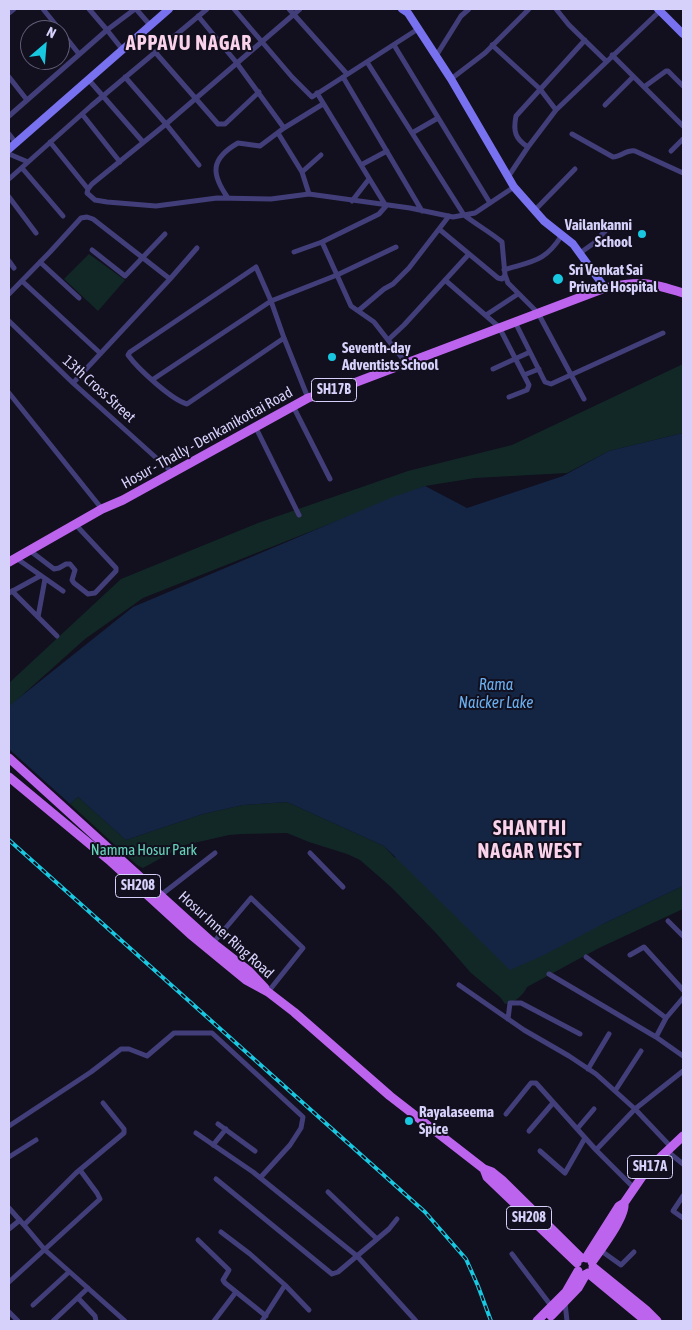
<!DOCTYPE html>
<style>
body{margin:0}
#map{position:relative;width:692px;height:1330px;overflow:hidden;background:#120f1e;font-family:"Asap Condensed",sans-serif}
canvas{display:block}
.frame{position:absolute;inset:0;border:10px solid #d6d1fa;pointer-events:none}
.north{position:absolute;left:20px;top:20px;width:50px;height:50px;box-sizing:border-box;background:#120f1e;border:1px solid #605d76;border-radius:50%;rotate:27deg;font-size:14px;font-weight:700;line-height:20px;text-align:center;color:#d6d1fa}
.north::after{content:'';display:block;margin:auto;width:18px;height:22px;background:#18c8e0;clip-path:polygon(50% 0,100% 100%,50% 72%,0 100%)}
</style>
<div id="map">
<canvas width="692" height="1330"></canvas>
<div class="frame"></div>
<div class="north">N</div>
</div>
<script>
const ctx = document.querySelector('canvas').getContext('2d');
ctx.lineJoin = 'round';
function paint(path, color) {
  ctx.fillStyle = color;
  ctx.fill(path, 'evenodd');
}
function strokePath(path, color, width, dash) {
  ctx.strokeStyle = color;
  ctx.lineWidth = width;
  ctx.lineCap = dash ? 'butt' : 'round';
  ctx.setLineDash(dash || []);
  ctx.stroke(path);
}
function label(font, color, halo, rows, align = 'center') {
  ctx.font = font + ' "Asap Condensed",sans-serif';
  ctx.lineWidth = 4;
  ctx.setLineDash([]);
  ctx.textBaseline = 'middle';
  ctx.strokeStyle = halo;
  ctx.fillStyle = color;
  for (const [text, x, y, turn = 0] of rows) {
    ctx.save();
    ctx.translate(x, y);
    ctx.rotate((+turn || 0) * Math.PI / 180);
    ctx.textAlign = isNaN(turn) ? turn : align;
    if (halo) ctx.strokeText(text, 0, 0);
    ctx.fillText(text, 0, 0);
    ctx.restore();
  }
}
paint(new Path2D(`
 M89 254 125 280 98 311 64 279Z
 M683 364V433L609 451 567 473 475 478 425 486 143 598 85 639 9 707V683L121 579 258 523 408 471 512 445Z
 M78 797 126 840 203 814 243 805 287 802 384 846 394 857 601 925 683 886V909L599 948 527 987C523 996 514 1003 505 1004L501 998 471 973 436 933 391 887 360 860 347 854 309 842 287 833 242 834 229 835 185 845 143 868 137 865 70 804Z`), '#122827');
paint(new Path2D(`
 M683 433V886L601 925 542 956 510 970 384 846 287 802 243 805 203 814 126 840 78 797 70 804 9 749V706L133 607 393 497 425 486 467 508 563 476 609 451Z`), '#142543');
strokePath(new Path2D(`
 M43 9 60 30
 M89 9 107 30 135 9
 M136 9 150 25
 M234 9 292 77 312 97 418 29
 M289 9 347 74
 M300 9 166 124 92 184 88 189 87 193 95 200 107 202 156 206 217 198 271 199 309 194 410 208 453 217 475 213 514 187
 M556 9 569 25 606 61
 M9 13 14 9
 M198 16 236 62 284 128
 M60 30 79 54
 M394 45 490 203
 M492 45 540 89 556 110
 M155 52 218 124H225L259 92
 M612 55 683 126
 M436 56 461 16 469 9
 M367 62 464 215C477 225 490 232 502 242L505 275 508 283 538 313 584 399
 M9 77 27 100
 M125 77 166 124 199 165
 M343 77 422 211
 M88 79 143 142
 M451 79 485 53 529 9
 M644 87 666 71H668L683 86
 M605 105 633 77
 M82 114 120 162
 M9 116 107 30 122 49
 M278 133 302 172 309 194
 M412 133 438 118
 M9 134 16 143
 M572 134 613 157C621 157 627 149 635 151L683 173
 M50 142 88 189
 M528 147C515 139 513 131 516 116L585 40
 M671 151 683 139
 M9 154 28 162
 M361 165 387 151
 M22 168 63 216
 M302 172 321 155
 M508 177 528 147 556 110 662 9
 M9 179 91 106 207 9
 M9 197 36 233
 M228 198C211 174 210 159 238 143L260 146 284 128 323 104
 M352 201 369 179
 M535 210 575 169
 M439 229 498 278 502 279 505 275
 M322 242 351 306 374 322 406 363
 M92 250 125 276 165 234
 M294 252 322 242 371 218 379 214 386 206 317 93
 M580 253 594 243 608 228
 M9 261 14 268
 M40 262 79 298
 M504 270C533 261 545 262 562 235
 M170 279 197 248
 M445 280 499 327 529 385 527 390 509 397
 M22 281 100 353
 M9 294 50 252 81 218 87 217 93 219 170 279 73 383
 M358 311 384 289 393 284 409 268 449 216
 M486 315 518 294
 M9 321 73 383 173 473
 M515 322 545 382 551 384 663 333
 M284 338 187 404C172 400 138 369 128 355L130 352 256 267 271 301 284 338 308 398
 M388 340 404 325 469 254
 M493 369 530 352
 M524 375 539 369
 M152 380 271 301 337 275 396 247
 M9 393 102 509
 M293 406 330 479
 M255 426 299 515
 M29 550 54 569 59 568 66 564H70L75 570 72 580 74 583 88 594 95 593 116 571V568L75 524
 M16 558 63 591
 M12 591 57 636
 M9 593 40 576
 M38 617 45 579
 M310 853 343 887
 M161 895 215 853
 M668 921 683 936
 M213 943 251 898 303 948 268 992
 M630 955 644 947 683 990
 M586 957 666 1018
 M549 974 656 1037
 M459 985 524 1030 569 1056 596 1074 635 1109 671 1147
 M683 998 666 1018 656 1037 683 1056
 M508 1019 510 1003H521L580 1034
 M588 1069 609 1034
 M615 1091 641 1051
 M103 1103 124 1129V1133L76 1173 24 1225 45 1250 125 1321
 M506 1114 531 1083H536L596 1150 634 1188
 M218 1124 255 1151
 M9 1126 91 1072 121 1049H129L147 1056 174 1033H212L303 1117 301 1128 290 1145 260 1178
 M577 1129 594 1109
 M529 1131 553 1103
 M196 1133 253 1172 357 1256 416 1321
 M213 1145 226 1129
 M596 1150 635 1109 683 1071
 M540 1151 565 1173 585 1138
 M667 1151 683 1164
 M9 1157 36 1140
 M216 1179 332 1274 338 1272 389 1229 397 1219
 M328 1192 377 1239
 M683 1196 673 1211 683 1218
 M9 1208 24 1225
 M9 1229 20 1220
 M221 1232 250 1254 285 1285 262 1321
 M198 1240 229 1270 223 1280 225 1283 266 1316
 M600 1250 621 1265 634 1252
 M512 1254 552 1307
 M9 1282 100 1199 97 1193 80 1170
 M285 1285 309 1310
 M78 1298 95 1316 96 1321
 M565 1303 567 1321
 M33 1305 69 1272
 M9 1312 18 1321
 M53 1321 88 1288
 M214 1321 236 1292`), '#423e79', 5);
strokePath(new Path2D(`
 M402 9 408 13 451 79 514 187 544 221 573 244 605 288
 M658 9 683 34
 M9 149 169 9`), '#7872f0', 8);
strokePath(new Path2D(`
 M9 562 102 509 123 500 308 398 346 386 605 288C640 281 649 282 683 293
 M9 758 213 943 249 971 265 988
 M9 777 109 860 190 934 246 980 268 992 294 1012 390 1096 484 1169 492 1172 502 1180 581 1258
 M484 1169 487 1177 577 1263
 M586 1258 619 1206 624 1203 646 1171 683 1136
 M592 1262C601 1249 626 1217 624 1203
 M593 1267 646 1310 657 1321
 M588 1273 646 1321
 M551 1316 578 1288 586 1274
 M537 1321 566 1292 578 1271`), '#bd64ef', 9);
const rail = new Path2D(`
 M9 840 425 1212 466 1259 478 1286 491 1321`);
strokePath(rail, '#18c8e0', 4);
strokePath(rail, '#120f1e', 2, [5.5]);
for (const [x, y, r, color] of [
 [642,234,5,"#18c8e0"],
 [558,279,6,"#18c8e0"],
 [332,357,5,"#18c8e0"],
 [409,1121,5,"#18c8e0"]
]) {
  const dot = new Path2D();
  dot.arc(x, y, r, 0, 2 * Math.PI);
  ctx.fillStyle = color;
  ctx.fill(dot);
  strokePath(dot, '#120f1e', 2);
}
for (const [x, y, w] of [
 [334,390,45],
 [138,886,45],
 [650,1167,45],
 [529,1218,45]
]) {
  const box = new Path2D();
  box.roundRect(x - w / 2, y - 11.5, w, 23, 4);
  ctx.fillStyle = '#120f1e';
  ctx.fill(box);
  strokePath(box, '#d6d1fa', 1);
}
label('bold 14px', '#d6d1fa', null, [
 ["SH17B",334,390],
 ["SH208",138,886],
 ["SH17A",650,1167],
 ["SH208",529,1218]
]);
label('bold 15px', '#d6d1fa', '#120f1e', [
 ["Vailankanni",632,225,"right"],
 ["School",632,242,"right"],
 ["Sri Venkat Sai",569,270],
 ["Private Hospital",569,287],
 ["Seventh-day",342,348],
 ["Adventists School",342,365],
 ["Rayalaseema",419,1112],
 ["Spice",419,1129]
], 'left');
label('15px', '#d6d1fa', '#120f1e', [
 ["13th Cross Street",99,389,42],
 ["Hosur - Thally - Denkanikottai Road",207,438,-29],
 ["Hosur Inner Ring Road",226,935,42]
]);
label('15px', '#65d2b9', '#120f1e', [
 ["Namma Hosur Park",144,850]
]);
label('italic 16px', '#6aafef', '#120f1e', [
 ["Rama",496,685],
 ["Naicker Lake",496,703]
]);
ctx.letterSpacing = '1px';
label('bold 20px', '#fad3eb', '#120f1e', [
 ["APPAVU NAGAR",189,44],
 ["SHANTHI",530,829],
 ["NAGAR WEST",530,852]
]);
ctx.letterSpacing = '0px';
</script>
